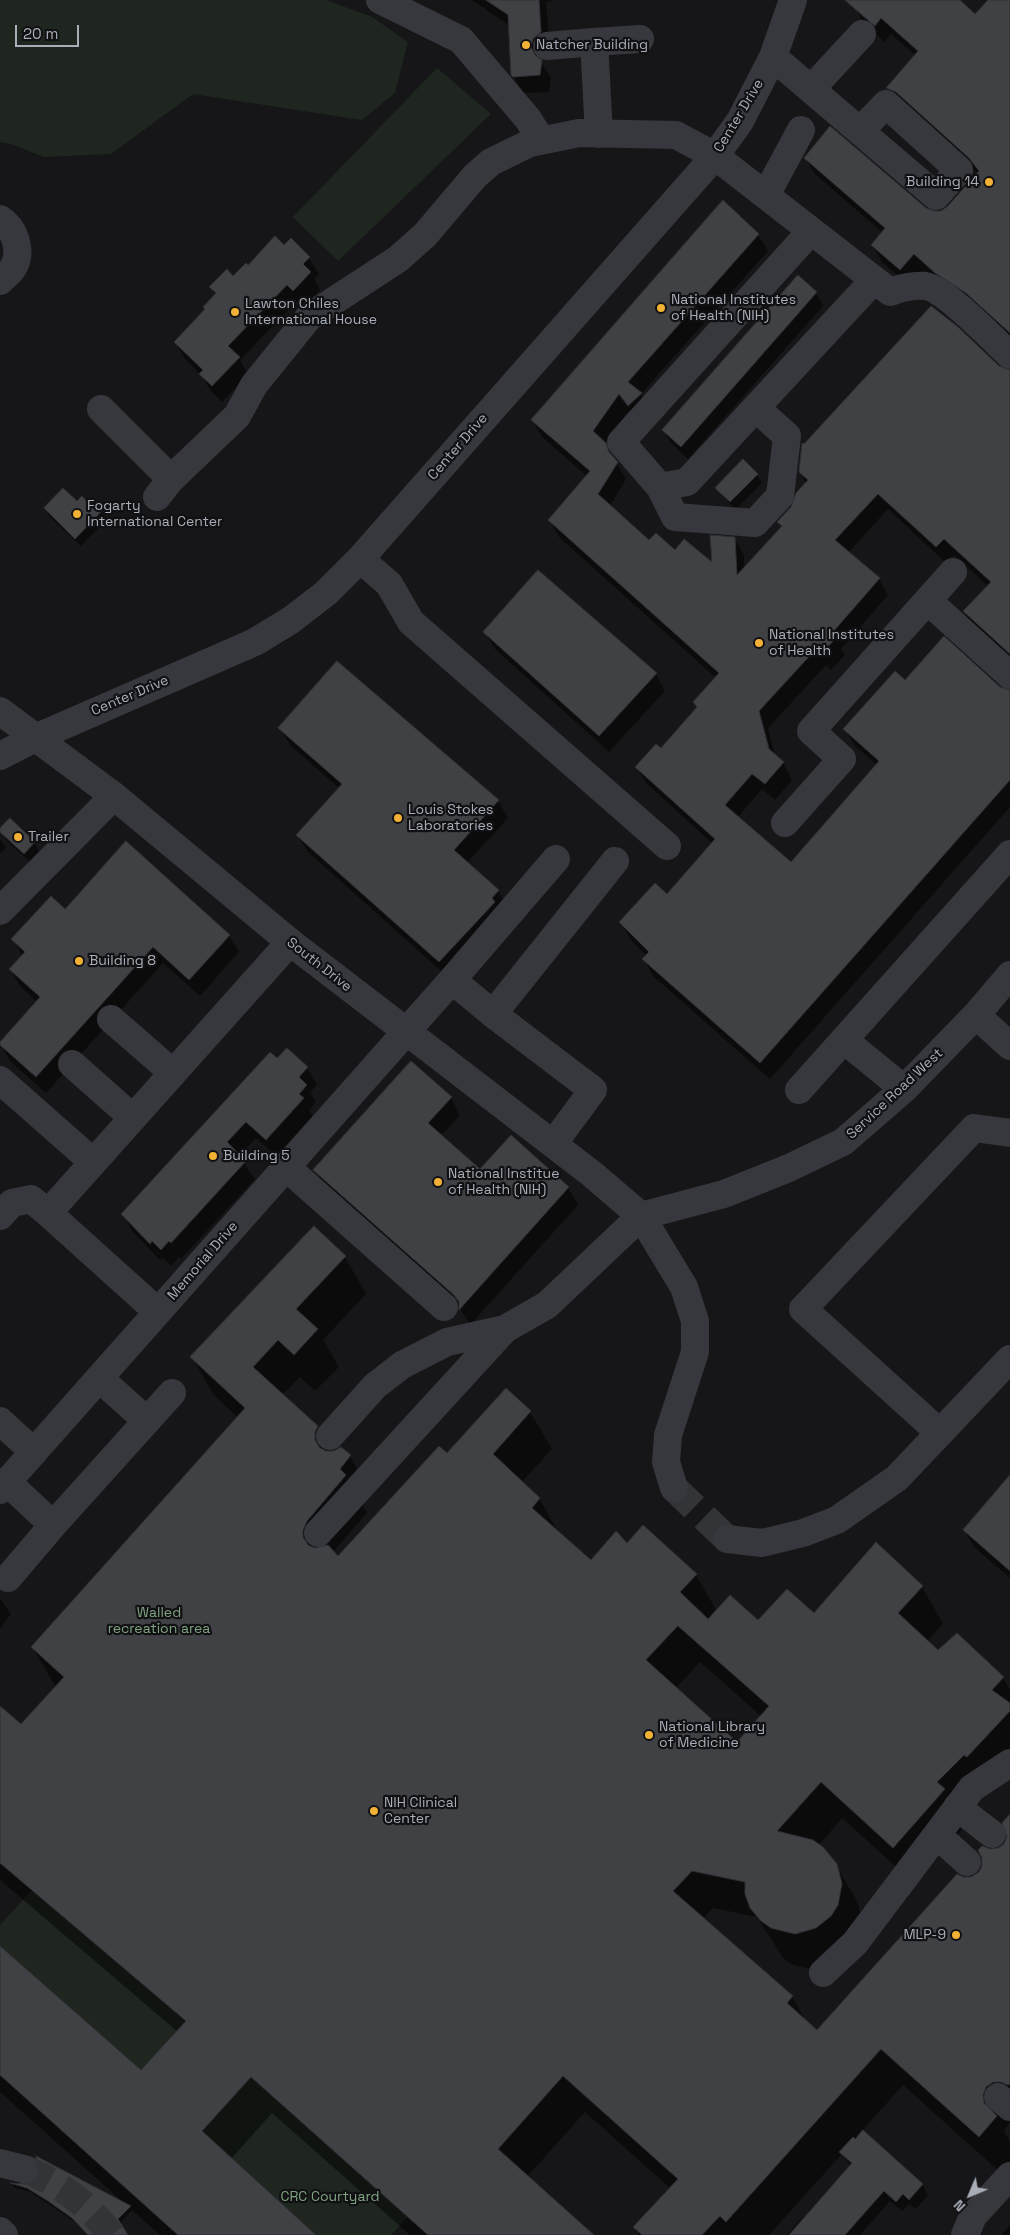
<!DOCTYPE html>
<style>
body{margin:0}
#map{position:relative;width:1010px;height:2235px;overflow:hidden;background:#161618;font-family:"Space Grotesk",sans-serif}
canvas{display:block}
.north{position:absolute;left:945px;top:2170px;width:50px;height:50px;-webkit-text-stroke:4px #111113;paint-order:stroke;rotate:225deg;font-size:14px;font-weight:700;line-height:20px;text-align:center;color:#a8adb8}
.north::after{content:'';display:block;margin:auto;width:18px;height:22px;background:#a8adb8;clip-path:polygon(50% 0,100% 100%,50% 72%,0 100%)}
.scale{position:absolute;left:15px;top:25px;width:64px;height:22px;box-sizing:border-box;border:2px solid #a8adb8;border-top:0;padding-left:6px;font-size:15px;line-height:18px;white-space:nowrap;color:#a8adb8;-webkit-text-stroke:4px #111113;paint-order:stroke}
</style>
<div id="map">
<canvas width="1010" height="2235"></canvas>
<div class="north">N</div>
<div class="scale">20 m</div>
</div>
<script>
const ctx = document.querySelector('canvas').getContext('2d');
ctx.lineJoin = 'round';
function paint(path, color) {
  ctx.fillStyle = color;
  ctx.fill(path, 'evenodd');
}
function strokePath(path, color, width, dash) {
  ctx.strokeStyle = color;
  ctx.lineWidth = width;
  ctx.lineCap = dash ? 'butt' : 'round';
  ctx.setLineDash(dash || []);
  ctx.stroke(path);
}
function label(font, color, halo, rows, align = 'center') {
  ctx.font = font + ' "Space Grotesk",sans-serif';
  ctx.lineWidth = 4.5;
  ctx.setLineDash([]);
  ctx.textBaseline = 'middle';
  ctx.strokeStyle = halo;
  ctx.fillStyle = color;
  for (const [text, x, y, turn = 0] of rows) {
    ctx.save();
    ctx.translate(x, y);
    ctx.rotate((+turn || 0) * Math.PI / 180);
    ctx.textAlign = isNaN(turn) ? turn : align;
    if (halo) ctx.strokeText(text, 0, 0);
    ctx.fillText(text, 0, 0);
    ctx.restore();
  }
}
paint(new Path2D(`
 M0 0H326L372 17 408 42 395 93 362 120 193 94 111 154 44 157 11 144 0 142Z
 M437 68 491 114 338 261 293 217Z
 M32 1890 186 2021 141 2070 0 1946V1925Z
 M251 2077 408 2217 391 2235H316L202 2131Z`), '#1e261f');
paint(new Path2D(`
 M472 0H556L546 2 550 49 542 56 541 62 551 78 549 92 524 93 522 92 512 74 510 26Z
 M861 0H962L960 2 975 16 990 0H1010V341L924 270 910 286 882 262 872 245 883 233 815 174 805 158 933 213 942 212 949 207 978 173 907 109 897 104 888 88 915 55 891 34 885 42 864 24 855 7Z
 M723 202 758 235 768 251 641 394 650 410 638 422 629 410 605 444 626 479 610 506 650 542 713 565 734 538 744 555V568L782 527 779 522 793 507 806 483 800 472 999 368 1010 371V661L974 628 964 612 988 586 954 555 946 563 888 509 848 553 879 579 888 595 841 649 845 655 831 670 826 665 768 728 775 757 783 763 792 780 775 800 762 789 738 817 791 863 877 765 854 745 845 729 905 682 999 688 1010 691V807L770 1079 653 976 644 959 647 956 630 939 621 922 667 896 713 844 646 783 637 767 661 750 698 709 694 703 716 678 559 537 550 520 587 476 542 437 532 420Z
 M284 247 309 258 319 274 314 279 320 290 303 307 297 301 240 360 248 375 222 402 211 391 201 375 185 359 175 342 206 310 215 295 211 287 233 278 248 267Z
 M816 293 823 306 688 459 671 443 663 431Z
 M757 475 762 483 735 510 717 488Z
 M77 502 101 512 106 520 81 546 50 517 45 509Z
 M485 632 656 674 665 691 609 752 495 649Z
 M280 728 498 801 508 818 467 863 498 891 508 907 449 978 308 852 298 836 340 789 290 745Z
 M10 820 34 843 39 851 30 862 5 839 0 831Z
 M0 839 6 848 0 854Z
 M65 910 229 936 239 952 200 996 163 963 46 1093 10 1061 0 1044 37 1002 20 986 11 970 23 957 13 939Z
 M277 1060 307 1068 317 1085 310 1092 316 1102 309 1110 313 1116 276 1156 256 1138 239 1156 255 1179 181 1259 179 1257 171 1266 162 1257 160 1260 132 1231 123 1214Z
 M451 1098 460 1115 441 1136 480 1171 511 1137 568 1188 578 1205 470 1325 460 1308 325 1187 315 1170Z
 M345 1257 366 1294 323 1340 339 1367 315 1391 300 1377 282 1395 317 1427 332 1452 350 1456 371 1493 362 1505 367 1513 333 1552 338 1558 447 1455 506 1390 530 1412 552 1449 522 1482 539 1498 560 1535 591 1562 627 1545 696 1575 717 1611 758 1622 814 1614 922 1587 943 1624 927 1641 938 1652 1003 1678 1010 1690V1771L960 1817 965 1826 915 1884 842 1818 819 1845 836 1865 858 1903 862 1922 817 1970 793 1965 783 1958 757 1917 713 1908 703 1919 792 1997 808 2024 817 2032 963 1878H972L980 1873 990 1851 999 1849 1005 1845 1009 1836 1010 1816V2122L1004 2131 1010 2142V2162L1001 2173 903 2085 862 2131 922 2184 928 2195 916 2209 909 2204 902 2211 890 2201 860 2235H787L801 2219 803 2221 851 2166 842 2154 769 2235H639L634 2227 671 2189 585 2112 527 2177 592 2235H410L272 2113 231 2159 314 2235H160L132 2210 119 2224 126 2235H88L75 2222 30 2192 13 2187 12 2185H28L124 2203 0 2092V1949L141 2072 178 2032 0 1880V1707L21 1726 56 1687 32 1647 238 1418 213 1394 192 1357ZM700 1662 761 1716 737 1743 676 1688Z
 M1010 1477V1578L974 1547 964 1530Z
 M0 1598 11 1614 0 1629Z
 M1010 2225V2235H1001Z`), '#0007');
const building = new Path2D(`
 M486 0H539L541 32 533 39 531 47 535 55 542 60 540 75 513 77 511 75 508 15Z
 M845 0H960L975 14 988 0H1010V333L966 293 935 273 914 254 900 270 871 245 885 228 804 158 830 126 926 208 934 211H941L948 206 979 171 969 158 896 92 886 88 918 51 881 18 875 26Z
 M723 200 759 234 628 382 642 393 628 406 619 394 593 431 606 443 609 452 618 462 598 494 649 540 656 533 675 550 684 539 712 562 710 535 735 537 737 575 782 526 777 522 791 507 796 493 808 480 799 472 802 443 804 444 931 306 958 327 999 366 1010 370V654L963 611 991 582 944 539 936 547 878 494 835 540 880 578 832 633 836 638 821 654 816 649 759 711 769 749 784 762 765 784 752 774 725 805 791 862 879 761 843 729 895 671 905 680 944 636 1000 687 1010 690V780L760 1063 642 959 649 952 619 922 655 883 667 894 715 839 635 767 656 744 661 748 697 707 693 702 719 673 548 520 590 471 531 420Z
 M275 236 284 245 291 238 310 257 303 264 311 272 293 291 287 285 228 346 240 357 212 386 199 374 203 370 174 342 205 309 203 307 216 293 209 287 227 269 233 276 246 263 248 265Z
 M798 275 817 292 681 447 662 430Z
 M743 459 758 474 730 502 715 488Z
 M63 488 77 501 82 496 87 502 89 499 102 511 75 539 44 508Z
 M538 570 657 673 599 736 483 632Z
 M337 661 499 800 454 850 499 890 492 898 495 902 439 962 296 835 342 784 278 728Z
 M10 818 35 842 24 854 0 832V828Z
 M126 841 230 935 189 980 153 947 36 1077 0 1045V1042L40 997 9 969 25 952 11 939 51 896 65 909Z
 M287 1048 308 1067 299 1077 307 1085 299 1094 304 1098 266 1140 246 1122 227 1142 246 1161 171 1243 169 1241 161 1250 152 1241 150 1244 121 1214 270 1052 277 1058Z
 M411 1061 452 1097 428 1123 480 1169 511 1135 569 1187 459 1310V1302L454 1295 313 1170Z
 M314 1226 346 1256 296 1309 318 1329 294 1355 278 1340 253 1367 318 1426 315 1432V1440L320 1448 326 1451H334L341 1447 351 1455 340 1469 346 1475 307 1521 303 1530V1537L308 1545 315 1548 328 1545 338 1556 439 1446 447 1453 506 1388 531 1411 493 1454 540 1498 532 1508 591 1560 616 1531 627 1543 643 1525 697 1574 680 1592 708 1619 730 1595 758 1620 787 1589 814 1613 876 1542 923 1586 898 1613 938 1650 957 1633 1004 1677 992 1690 1010 1703V1711L967 1757 964 1755 937 1782 945 1789 893 1848 821 1782 777 1831 813 1840 823 1847 837 1864 842 1884 838 1905 831 1916 816 1928 795 1934 771 1928 761 1921 750 1908 745 1894V1882L692 1871 673 1891 793 1996 787 2003 817 2030 957 1874 963 1877H971L979 1872 982 1866V1858L978 1850 982 1846 990 1849 998 1848 1004 1844 1007 1836 1002 1823 1010 1814V2084L1008 2085 1001 2082H993L986 2087 983 2095 984 2103 997 2116 979 2137 881 2049 726 2222 720 2216 702 2235H642L633 2227 678 2179 563 2076 498 2149 594 2235H428L251 2077 202 2131 316 2235H178L0 2075V1946L141 2070 186 2021 0 1863V1706L21 1724 64 1677 31 1647 245 1408 190 1357ZM678 1626 769 1706 737 1742 646 1660Z
 M1010 1475V1571L963 1530Z
 M863 2130 923 2184 909 2200 903 2194 896 2202 884 2191 845 2235H789L852 2163 839 2152 853 2137 855 2139Z
 M36 2156 131 2206 118 2219 128 2235H88L72 2218 48 2201 27 2188 10 2183 28 2184 35 2180 39 2172Z`);
paint(building, '#404145');
strokePath(building, '#303034', 1);
strokePath(new Path2D(`
 M674 1488 727 1539
 M24 2169C57 2181 91 2206 111 2235`), '#333438', 28, [28, 14]);
strokePath(new Path2D(`
 M380 0 461 40 528 119 541 140
 M547 46 594 42
 M773 57 936 196 959 170 886 104 860 131
 M811 89 862 34
 M599 134 594 42 640 39
 M766 195 801 130
 M0 219C15 228 22 251 14 266 11 272 4 277 0 281
 M811 231 621 442 660 487 687 482 874 280
 M101 409 171 479
 M660 487 675 517 755 523 780 496 787 436 756 408
 M157 497 171 479 237 416 254 385 309 317 398 259 425 235 475 176 491 162 530 143 579 133 676 135 715 156 890 292C901 288 913 285 925 286 944 288 994 340 1010 355
 M360 559 389 584 411 622 667 846
 M928 601 1010 675
 M0 711 114 796 290 942 592 1174 641 1216 684 1287 695 1321V1352L668 1435 666 1462 674 1488
 M0 756 35 738 255 642 291 620 326 593 360 559 715 156 740 121 773 57 793 0
 M785 823 842 759 811 731 953 572
 M0 911 114 796
 M452 980 493 1014
 M976 1015 1010 1046
 M111 1019 173 1073
 M844 1040 904 1089
 M72 1064 133 1118
 M0 1080 93 1162
 M799 1090 1010 854
 M553 1144 593 1090 493 1014 615 861
 M286 1167 444 1307
 M0 1216 12 1203 31 1199 48 1213
 M158 1312 48 1213 290 942
 M99 1378 147 1421
 M0 1421 34 1452
 M940 1433 803 1309 974 1128 1010 1133
 M330 1436 375 1386 402 1365 447 1342 505 1329 547 1305 641 1216 724 1194 789 1168 843 1142 904 1089 976 1015 1010 975
 M7 1482 53 1525 8 1578
 M0 1490 452 980 556 859
 M53 1525 172 1393
 M318 1533 505 1329
 M727 1539 762 1543 803 1533 837 1520 897 1478 1010 1359
 M957 1807 992 1834
 M937 1835 967 1862
 M823 1973 855 1943 972 1788 1010 1763
 M998 2097 1010 2107
 M0 2163 24 2169
 M0 2231 4 2235
 M965 2235 973 2216 1010 2176`), '#37383d', 28);
for (const [x, y, r, color] of [
 [526,45,5,"#f2b134"],
 [989,182,5,"#f2b134"],
 [661,308,5,"#f2b134"],
 [235,312,5,"#f2b134"],
 [77,514,5,"#f2b134"],
 [759,643,5,"#f2b134"],
 [398,818,5,"#f2b134"],
 [18,837,5,"#f2b134"],
 [79,961,5,"#f2b134"],
 [213,1156,5,"#f2b134"],
 [438,1182,5,"#f2b134"],
 [649,1735,5,"#f2b134"],
 [374,1811,5,"#f2b134"],
 [956,1935,5,"#f2b134"]
]) {
  const dot = new Path2D();
  dot.arc(x, y, r, 0, 2 * Math.PI);
  ctx.fillStyle = color;
  ctx.fill(dot);
  strokePath(dot, '#111113', 2);
}
label('14px', '#a8adb8', '#111113', [
 ["Natcher Building",536,45],
 ["Building 14",979,182,"right"],
 ["National Institutes",671,300],
 ["of Health (NIH)",671,316],
 ["Lawton Chiles",245,304],
 ["International House",245,320],
 ["Fogarty",87,506],
 ["International Center",87,522],
 ["National Institutes",769,635],
 ["of Health",769,651],
 ["Louis Stokes",408,810],
 ["Laboratories",408,826],
 ["Trailer",28,837],
 ["Building 8",89,961],
 ["Building 5",223,1156],
 ["National Institue",448,1174],
 ["of Health (NIH)",448,1190],
 ["National Library",659,1727],
 ["of Medicine",659,1743],
 ["NIH Clinical",384,1803],
 ["Center",384,1819],
 ["MLP-9",946,1935,"right"]
], 'left');
label('14px', '#a8adb8', '#111113', [
 ["Center Drive",739,116,-59],
 ["Center Drive",458,447,-49],
 ["Center Drive",130,696,-23],
 ["South Drive",319,965,38],
 ["Service Road West",895,1094,-43],
 ["Memorial Drive",203,1261,-49]
]);
label('14px', '#7fa381', '#111113', [
 ["Walled",159,1613],
 ["recreation area",159,1629],
 ["CRC Courtyard",330,2197]
]);
</script>
